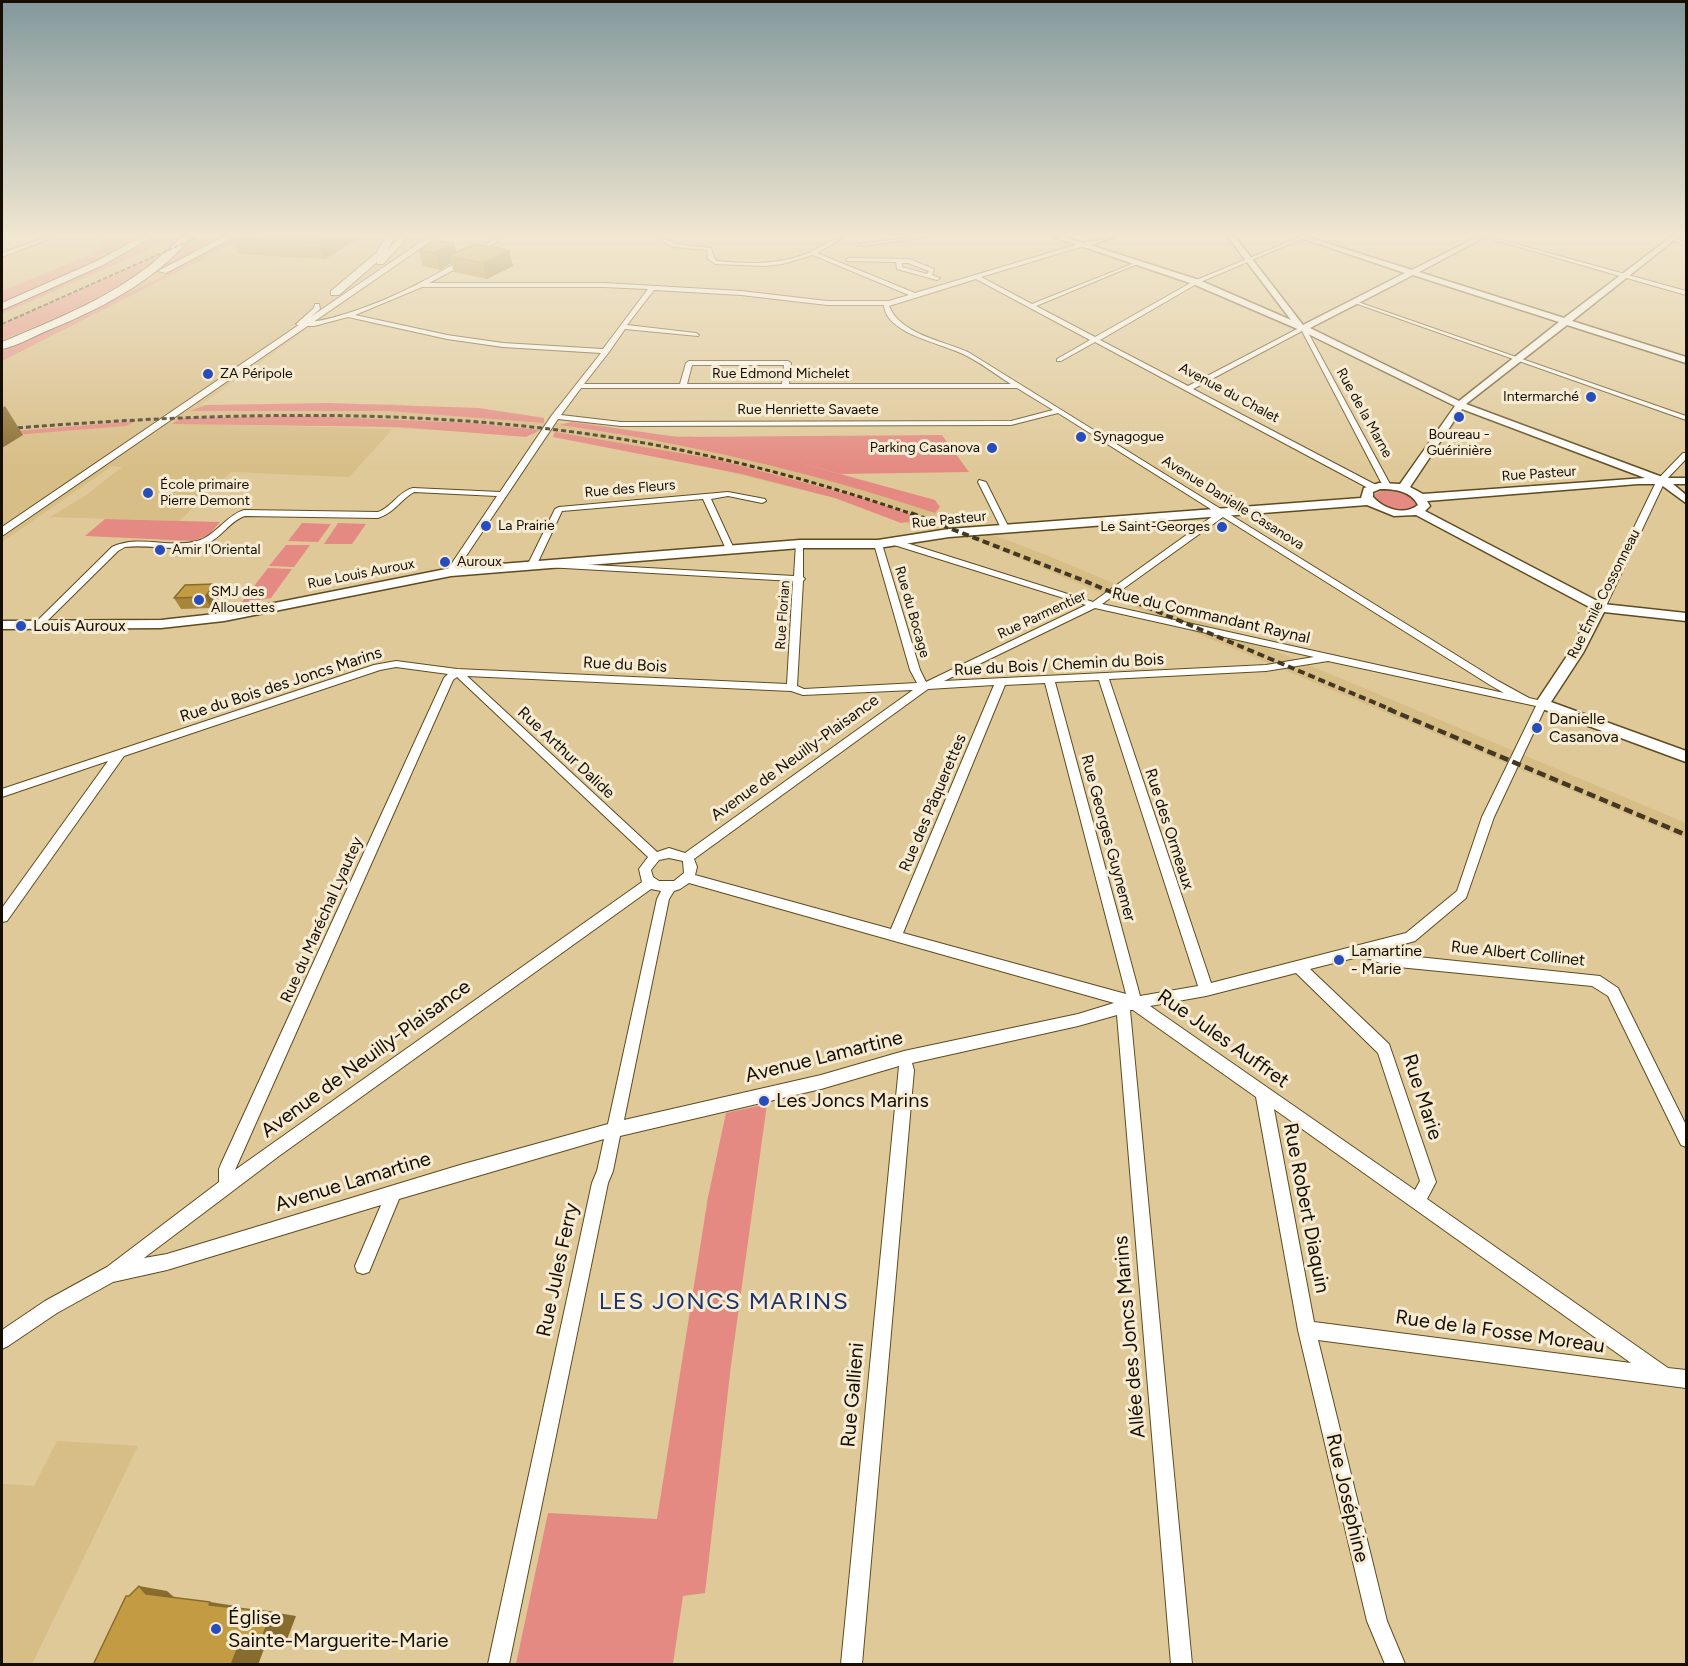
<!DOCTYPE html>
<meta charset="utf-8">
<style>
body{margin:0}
#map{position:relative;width:1688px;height:1666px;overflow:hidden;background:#dfc999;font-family:Figtree,sans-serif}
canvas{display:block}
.frame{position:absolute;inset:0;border:3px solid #160e00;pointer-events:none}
</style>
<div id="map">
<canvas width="1688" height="1666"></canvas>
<div class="frame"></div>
</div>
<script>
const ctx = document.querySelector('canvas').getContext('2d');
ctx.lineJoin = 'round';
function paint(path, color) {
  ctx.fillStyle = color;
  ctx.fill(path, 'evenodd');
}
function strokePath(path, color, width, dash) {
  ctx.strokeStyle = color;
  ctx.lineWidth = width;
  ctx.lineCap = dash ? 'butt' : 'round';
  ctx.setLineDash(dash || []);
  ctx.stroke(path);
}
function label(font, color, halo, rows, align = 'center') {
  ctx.font = font + ' Figtree,sans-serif';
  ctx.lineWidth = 6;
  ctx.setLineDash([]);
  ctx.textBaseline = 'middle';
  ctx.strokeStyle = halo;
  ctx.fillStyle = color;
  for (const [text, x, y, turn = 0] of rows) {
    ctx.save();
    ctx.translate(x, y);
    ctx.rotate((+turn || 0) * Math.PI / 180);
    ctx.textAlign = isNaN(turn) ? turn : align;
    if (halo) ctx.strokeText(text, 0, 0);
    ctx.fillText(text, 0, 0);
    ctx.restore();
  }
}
paint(new Path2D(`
 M59 237 126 241 134 237H437L201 405 393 404 520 414 544 418 545 423H589L663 436H691L935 500 940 507 936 513 1046 555 1686 823V839L949 529 928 531 835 498 671 458 559 438 553 437 554 432 540 430 533 435 310 424H205L393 429 349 477 231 472 179 521 50 517 85 496 122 467 112 466 2 542V258Z
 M57 1441 138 1446 32 1664H2V1484L34 1486Z`), '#d7bd86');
paint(new Path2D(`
 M90 237H139L99 260 2 303V291L94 253 103 246 98 244 107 239Z
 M151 237H178L2 314V311L76 277Z
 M200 237H221L154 272 188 242Z
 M235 237H246L2 361V351L150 283Z
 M165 253C117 293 58 317 2 340V325Z
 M329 403 479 408 544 418V423L389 411H190L206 405Z
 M307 416 473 423 540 430 526 437 400 427 172 424 181 418Z
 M136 421 126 426 2 436V432Z
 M571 422 678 437 942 435 969 472 841 474 778 457 935 500 940 507 935 513C812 472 688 443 560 425Z
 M555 432 715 459 866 499 924 519 901 523 835 498 742 474 553 437Z
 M1382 490 1405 493 1417 502 1416 506C1404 514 1379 510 1374 495Z
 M105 519 220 522 209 535 193 541 85 536Z
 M302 523 331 524 318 542 288 541Z
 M338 523 366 524 352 544H324Z
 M286 545H310L294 567 269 566Z
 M268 568 292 569 271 598 241 603Z
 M767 1104 731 1365 705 1593 683 1596 673 1664H516L548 1513 657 1519 708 1197 726 1113Z`), '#e48a82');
const street = new Path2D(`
 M47 237H54L2 257V253Z
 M497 237H503L465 264 429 283H604L741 291 827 301H889L909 295 813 255 782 264 765 266 715 264 708 259 707 250 673 247 655 237H661L676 244 711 248 714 258 717 261C746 264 778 265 806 254 816 250 835 237 844 237L817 253 915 293 1082 243 1084 246 981 277 1032 304 1137 262V264L1036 306 1095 337 1194 281 1300 237H1306L1198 283 1100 340 1188 386 1301 327H1305L1391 486 1390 488 1383 486 1302 331 1193 389 1376 485V489H1370L1095 342 1061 361H1057V359L1090 340 976 279 889 306C900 334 943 341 968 352L1498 681 1529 698 1546 702 1547 704 1494 817 1466 898 1415 941 1379 951 1389 954 1600 976 1618 988 1686 1125V1147L1681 1145 1608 996 1592 986 1388 966 1362 956 1310 969 1389 1044 1436 1182 1427 1199 1668 1368 1686 1370V1388L1318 1340 1387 1621 1405 1664H1385L1367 1621 1298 1330 1256 1097 1133 1010H1130L1192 1664H1171L1117 1015 1078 1026 912 1063 914 1070 862 1664H841L899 1066 821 1089 620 1136 613 1171 608 1183 509 1664H488L592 1183 597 1171 604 1139 399 1199 369 1272 363 1274 357 1272 355 1266 381 1205 167 1270 113 1282 57 1313 8 1346 2 1349V1330L45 1301 107 1267 219 1182V1169L221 1164 444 678 448 674 396 667 380 670 124 756 7 921 2 922V908L108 761 2 797V789L374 665 396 661 457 669 787 684 793 581 529 566 528 564 555 509 559 507 728 492 765 499 766 501 762 503 728 496 711 499 734 549 730 552 726 549 703 499 562 511 538 562 794 576 796 544 803 542V577L805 579 803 581 797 686 804 689 917 683 910 670 874 544 875 542 882 544 920 670 926 682 1086 605 891 544V540H897L1093 602 1217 513 1058 413 1011 425 621 426 558 419 454 574 451 575 446 572 497 496 414 492C400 500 394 513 378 518L245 516C229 521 222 538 206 544 180 553 152 544 125 547L118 551 42 626H36V622L112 547C139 534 169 549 197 541 216 536 225 516 244 510L378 512C392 507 398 492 413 488L500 492 552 415 601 353 503 347 447 339 348 317 314 326H299L296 324 314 308 315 304H319L320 309 305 322C319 322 332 318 345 314 401 297 449 268 497 237ZM422 287H604L648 289 603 349 503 343 447 335 355 315ZM654 290 741 295 827 305H884C886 334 941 343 963 354 980 362 995 374 1011 384H789L791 363 788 361H689L686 363 680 384H584L609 352 625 329 698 336 699 335 696 333 627 325ZM692 365H784L782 384H687ZM581 388H1017L1053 410 1011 421 621 422 561 415ZM1223 517 1490 685 1504 693 1102 604ZM1095 608 1314 657 1266 665 944 681ZM1328 661 1536 706 1482 817 1457 891 1406 933 1211 983 1109 679 1266 671ZM467 676 791 691 803 695 913 690 685 853 669 848 657 852ZM457 677 648 857 639 869 642 882 235 1170 453 680ZM1099 680 1198 986 1140 996 1055 682ZM1045 683 1126 994 903 933 1005 685ZM994 685 891 929 695 875 697 867 694 859 928 689ZM669 858 683 861 684 873 674 881H659L653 877 651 870 659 860ZM689 883 1114 1003 1078 1014 904 1051 821 1075 624 1120 669 899 674 891 680 889ZM651 889 661 891 657 899 608 1124 460 1165 167 1254 144 1258 279 1156ZM1296 973 1378 1053 1420 1181 1415 1190 1150 1006 1206 996ZM1274 1109 1631 1363 1314 1322Z
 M914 237H927L862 246 859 244Z
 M1484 237H1491L1686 291V295Z
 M1667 237H1673L1686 243V246Z
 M848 258 909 259 934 269 932 275 940 278 937 280 897 269 896 262 846 261ZM902 263H908L929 271 927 274 902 267Z
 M1352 300 1686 416V420L1352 302Z
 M1683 453H1686V459L1665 481 1605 608 1600 611 1597 610 1595 608 1657 480Z
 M979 480 986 482 1010 530 1009 532 1002 530 978 482Z`);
const secondary = new Path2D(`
 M1054 237H1064L1083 243 1115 237 1090 245 1199 280 1291 320 1228 237H1235L1303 325 1405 273 1298 237H1307L1412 270 1477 237H1485L1419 272 1564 318 1671 237H1678L1572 321 1686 357V363L1567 325 1466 404 1665 478H1686V484H1673L1686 495V503L1660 484H1638L1427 501 1430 506 1425 511 1603 604 1686 613V621L1604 612 1583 653 1551 702 1686 751V762L1537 707 1535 704 1569 653 1593 609 1416 515 1394 516 1367 505 949 537 878 548H800L451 576 224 621 161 628 2 629V621L161 620 224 613 451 568 800 540H878L949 529 1361 498 1364 488 1379 483 1400 484 1455 406 1300 330 1193 284ZM1413 275 1559 322 1459 401 1310 328ZM1462 409 1645 478 1423 494 1410 487ZM1380 489C1395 489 1411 491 1418 505 1404 516 1384 509 1373 497V492Z`);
const primary = new Path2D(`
 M400 237H408L383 264H377V260Z
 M428 237H437L2 536V527Z`);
const highway = new Path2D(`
 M141 237H152L103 265 2 310V303L97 261Z
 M181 237H191C153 283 98 310 44 332 31 338 16 346 2 349V342C67 315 132 289 181 237Z
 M223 237H234L166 273 158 271Z
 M386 237H395L383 257 339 295H331V291L376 253Z`);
strokePath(street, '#5f4b1e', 2);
strokePath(secondary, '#5f4b1e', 3);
strokePath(primary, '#5f4b1e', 2);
strokePath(highway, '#5f4b1e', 2);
paint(street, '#fff');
paint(secondary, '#fff');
paint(primary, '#fff');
paint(highway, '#fff');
strokePath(new Path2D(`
 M2 324 198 237`), '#433823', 2, [4.5, 2]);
strokePath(new Path2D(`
 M2 429C218 412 436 405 650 444 741 461 828 485 915 515`), '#433823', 3, [5, 3]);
strokePath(new Path2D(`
 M911 513 1085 581 1392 710`), '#433823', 4, [7, 4]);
strokePath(new Path2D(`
 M1388 709 1686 835`), '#433823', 4.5, [9, 4.5]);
paint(new Path2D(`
 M232 238 357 239 325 259 238 254Z
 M419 250 456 253 509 250 513 266 487 279 454 272 451 263 440 270 423 266Z
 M215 584 221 594 211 608 181 609 174 598Z`), '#a78539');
paint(new Path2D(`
 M330 237H356L357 239 325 259 319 243Z
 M454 243 458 258 449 256 451 263 440 270 435 253Z
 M509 250 513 266 487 279 483 263Z
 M5 406 23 435 2 448V408Z
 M215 584 221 594 211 608 205 597Z
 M139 1586 167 1591 175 1598 146 1594Z
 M210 1602 236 1606 235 1609 209 1605Z
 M272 1612 296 1616 286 1642 267 1641 258 1665H231L242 1637Z`), '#886c2e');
const building = new Path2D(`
 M234 237H330L319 243 232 238Z
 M436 241 454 243 435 253 419 250Z
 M474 244 509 250 483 263 449 256Z
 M215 584 205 597 174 598 185 585Z
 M139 1586 146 1594 210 1602 209 1605 272 1612 261 1640 242 1637 231 1665H93L126 1596H129Z`);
paint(building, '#c29b42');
strokePath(building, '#886c2e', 1.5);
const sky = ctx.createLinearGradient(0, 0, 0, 470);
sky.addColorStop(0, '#82989c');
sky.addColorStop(0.5, '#f1e7d1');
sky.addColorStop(1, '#f1e7d100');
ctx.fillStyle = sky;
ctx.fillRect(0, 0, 1688, 470);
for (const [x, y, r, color] of [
 [208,374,6,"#274cbb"],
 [1591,397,6,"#274cbb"],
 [1459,417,6,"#274cbb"],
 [1081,437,6,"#274cbb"],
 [992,448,6,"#274cbb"],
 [148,493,6,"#274cbb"],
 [486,526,6,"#274cbb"],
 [1222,527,6,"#274cbb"],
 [160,550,6,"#274cbb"],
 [445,562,6,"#274cbb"],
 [199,600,6,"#274cbb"],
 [21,626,6,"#274cbb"],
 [1537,728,6,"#274cbb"],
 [1339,960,6,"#274cbb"],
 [764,1101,6,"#274cbb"],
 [216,1629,6,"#274cbb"]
]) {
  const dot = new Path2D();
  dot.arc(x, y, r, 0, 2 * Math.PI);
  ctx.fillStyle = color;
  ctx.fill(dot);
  strokePath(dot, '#f6ebd3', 2);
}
label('14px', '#160e00', '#f6ebd3', [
 ["ZA Péripole",220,374],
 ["Intermarché",1579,397,"right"],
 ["Boureau -",1459,435,"center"],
 ["Guérinière",1459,451,"center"],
 ["Synagogue",1093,437],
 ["Parking Casanova",980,448,"right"],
 ["École primaire",160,485],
 ["Pierre Demont",160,501],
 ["La Prairie",498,526],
 ["Le Saint-Georges",1210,527,"right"],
 ["Amir l'Oriental",172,550],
 ["Auroux",457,562],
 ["SMJ des",211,592],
 ["Allouettes",211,608]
], 'left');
label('14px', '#160e00', '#f6ebd3', [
 ["Rue Edmond Michelet",781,374],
 ["Avenue du Chalet",1229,393,28],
 ["Rue Henriette Savaete",808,410],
 ["Rue de la Marne",1364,413,61],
 ["Rue Pasteur",1539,474,-4],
 ["Rue des Fleurs",630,489,-5],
 ["Avenue Danielle Casanova",1233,503,32],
 ["Rue Pasteur",949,520,-6],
 ["Rue Louis Auroux",361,574,-11],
 ["Rue Émile Cossonneau",1604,594,-63],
 ["Rue du Bocage",912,612,74],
 ["Rue Florian",783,615,-86],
 ["Rue Parmentier",1042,615,-25]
]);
label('16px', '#160e00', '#f6ebd3', [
 ["Rue du Commandant Raynal",1211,616,13],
 ["Rue du Bois",625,665,3],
 ["Rue du Bois / Chemin du Bois",1059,665,-3],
 ["Rue du Bois des Joncs Marins",281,685,-18],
 ["Rue Arthur Dalide",566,753,43],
 ["Avenue de Neuilly-Plaisance",795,758,-36],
 ["Rue des Pâquerettes",933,803,-67],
 ["Rue des Ormeaux",1169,829,72],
 ["Rue Georges Guynemer",1108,838,75],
 ["Rue du Maréchal Lyautey",322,920,-66],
 ["Rue Albert Collinet",1518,954,6]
]);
label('16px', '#160e00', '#f6ebd3', [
 ["Louis Auroux",33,626],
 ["Danielle",1549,719],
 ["Casanova",1549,737],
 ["Lamartine",1351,951],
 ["- Marie",1351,969]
], 'left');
label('20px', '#160e00', '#f6ebd3', [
 ["Rue Jules Auffret",1223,1039,35],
 ["Avenue Lamartine",824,1057,-14],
 ["Avenue de Neuilly-Plaisance",366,1059,-36],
 ["Rue Marie",1422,1097,72],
 ["Avenue Lamartine",353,1182,-17],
 ["Rue Robert Diaquin",1306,1208,79],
 ["Rue Jules Ferry",558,1270,-78],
 ["Rue de la Fosse Moreau",1500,1332,8],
 ["Allée des Joncs Marins",1130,1337,-95],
 ["Rue Gallieni",853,1395,-85],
 ["Rue Joséphine",1347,1498,77]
]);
label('20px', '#160e00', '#f6ebd3', [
 ["Les Joncs Marins",776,1101],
 ["Église",228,1618],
 ["Sainte-Marguerite-Marie",228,1641]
], 'left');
ctx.letterSpacing = '1.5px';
label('24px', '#1e346b', '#f6ebd3', [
 ["LES JONCS MARINS",724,1302]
]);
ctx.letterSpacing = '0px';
</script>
